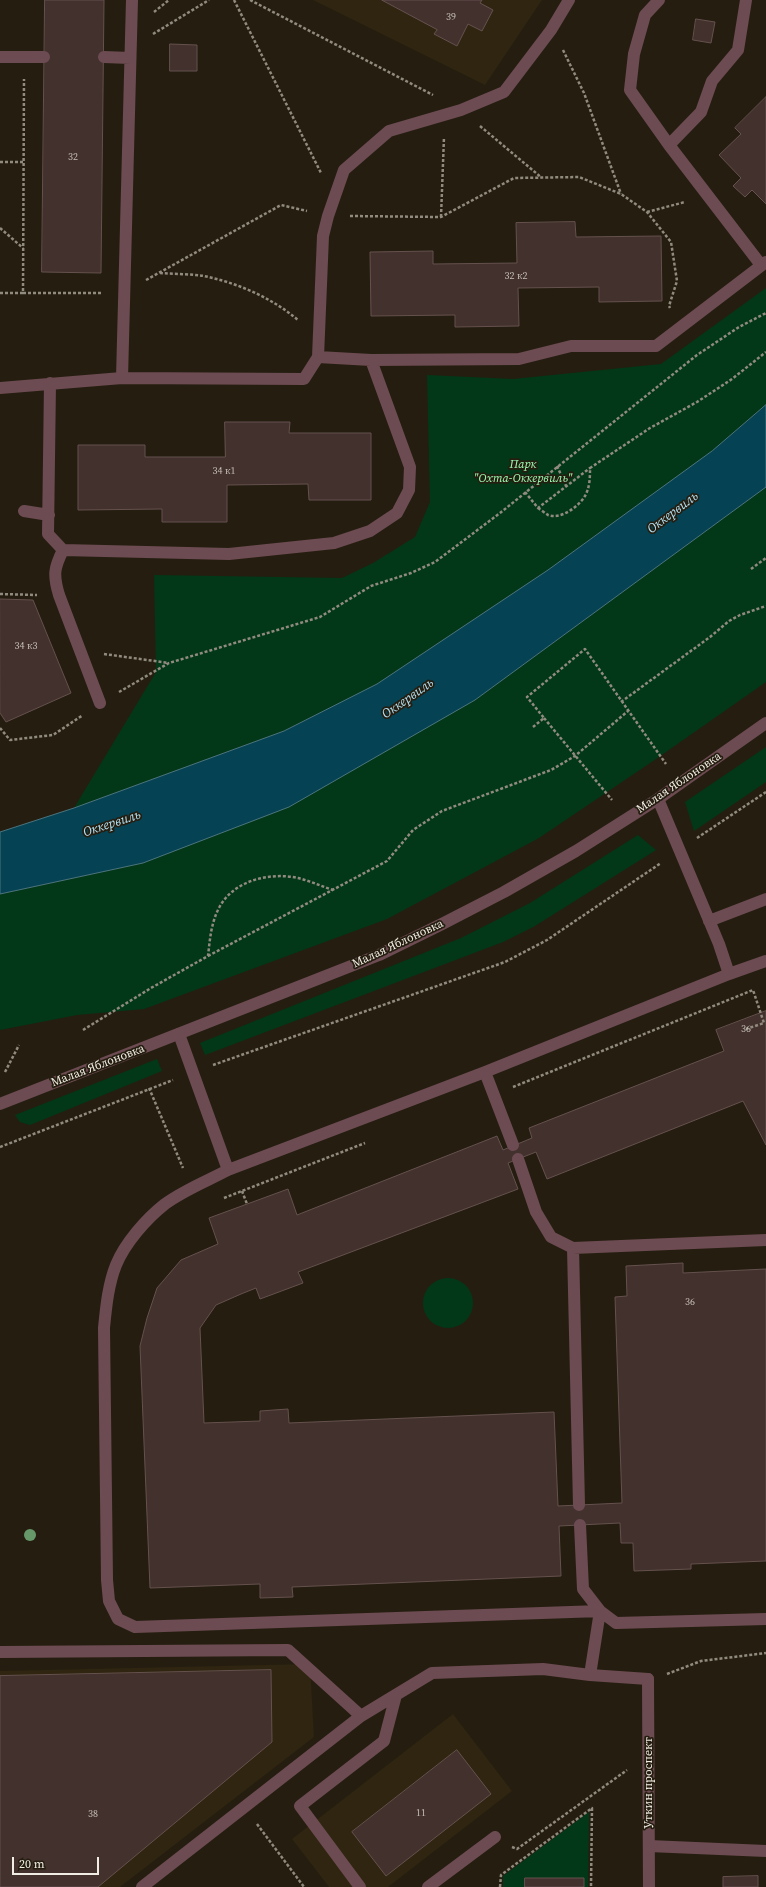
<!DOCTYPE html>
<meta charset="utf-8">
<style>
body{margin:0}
#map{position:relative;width:766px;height:1887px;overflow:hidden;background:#251e10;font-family:"Source Serif 4",serif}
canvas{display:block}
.scale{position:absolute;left:12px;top:1857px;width:87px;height:18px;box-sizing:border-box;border:2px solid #f2ede4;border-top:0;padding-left:5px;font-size:12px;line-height:14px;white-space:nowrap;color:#f2ede4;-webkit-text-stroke:3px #251e10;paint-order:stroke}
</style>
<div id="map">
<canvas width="766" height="1887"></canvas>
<div class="scale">20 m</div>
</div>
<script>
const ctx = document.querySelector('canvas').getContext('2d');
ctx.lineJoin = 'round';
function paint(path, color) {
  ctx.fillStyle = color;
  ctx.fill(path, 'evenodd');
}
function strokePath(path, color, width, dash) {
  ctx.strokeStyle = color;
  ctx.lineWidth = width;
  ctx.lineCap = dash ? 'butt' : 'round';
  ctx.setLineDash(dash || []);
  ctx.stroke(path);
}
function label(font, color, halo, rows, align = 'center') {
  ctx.font = font + ' "Source Serif 4",serif';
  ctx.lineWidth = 3.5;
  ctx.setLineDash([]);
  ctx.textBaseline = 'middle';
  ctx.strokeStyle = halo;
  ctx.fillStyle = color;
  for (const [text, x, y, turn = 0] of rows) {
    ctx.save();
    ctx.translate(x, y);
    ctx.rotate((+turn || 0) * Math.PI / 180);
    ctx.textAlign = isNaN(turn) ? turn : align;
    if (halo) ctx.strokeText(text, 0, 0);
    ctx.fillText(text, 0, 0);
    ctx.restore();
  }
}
paint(new Path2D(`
 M313 0H542L485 85Z
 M310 1664 314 1737 120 1887H0V1671Z
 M453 1714 512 1791 388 1887H329L292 1839Z`), '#2f2510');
paint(new Path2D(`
 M766 288V405L712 451 548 570 377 684 284 731 74 808 156 672 154 575 342 578 373 563 415 537 430 502 427 375 513 379 661 364Z
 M766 487V682L656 759 539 838 387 919 144 1009 77 1015 0 1030V894L143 863 475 700Z
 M766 747V782L694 831 685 802Z
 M638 835 656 850 535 926 503 942 205 1055 200 1043 461 938 530 903Z
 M157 1059 162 1071 30 1125 20 1122 15 1115Z
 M423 1303a25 25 0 1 1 50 0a25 25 0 1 1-50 0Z
 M589 1812 588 1887H503V1876Z`), '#023817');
const water = new Path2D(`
 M766 405V487L475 700 289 807 143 863 0 894V832L74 808 284 731 377 684 548 570 712 451Z`);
paint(water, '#054254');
strokePath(water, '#4c757f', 1);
const building = new Path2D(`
 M45 0H104L101 273 42 272Z
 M382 0H482L480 3 493 10 482 31 468 24 457 46 434 34 437 30Z
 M696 19 715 22 711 43 693 40Z
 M170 44 197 45V71H170Z
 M766 97V204L752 190 745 197 733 186 741 178 719 155 741 134 735 128Z
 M575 222 576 237 661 236 662 301 599 302V287L518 288 519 326 455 327V315L371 316 370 252 433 251V264L517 263 516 223Z
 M225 422H290L289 433H371V500H309L308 484 227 485V522H162V509L78 510V445H145V457H225Z
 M0 599 33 600 71 693 6 722 0 713Z
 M766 1011V1145L743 1101 547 1179 536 1152 508 1163 518 1189 298 1272 303 1283 260 1299 256 1288 241 1294 216 1305 200 1328 204 1423 260 1421V1411L288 1409 289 1423 554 1412 558 1506 622 1503 615 1297 627 1296 626 1266 683 1263V1273L766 1269V1561L691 1564V1569L634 1571 633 1543H621L620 1523 559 1526 561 1576 292 1587 293 1597 260 1598V1584L150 1588 140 1346 147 1318 157 1288 181 1260 218 1244 209 1218 288 1189 297 1215 497 1136 503 1150 532 1138 529 1128 724 1051 716 1030Z
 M271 1670 272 1742 98 1887H0V1676Z
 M457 1750 491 1794 386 1876 352 1832Z
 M758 1876V1887H723V1877Z
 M525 1878H584V1887H525Z`);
paint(building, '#43312e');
strokePath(building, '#65514e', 1);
strokePath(new Path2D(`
 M234 0 321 173
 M250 0 433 95
 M154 12 169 0
 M153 34 209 0
 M563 50 584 93 621 194
 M480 126 542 178
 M0 162H23
 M647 212 685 202
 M350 216 441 217 514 178 579 177 621 194 647 212 671 242 677 281 669 306 670 308
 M441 217 444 137
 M0 228 23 248
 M160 273C174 274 190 274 204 276 238 283 272 298 298 320
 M146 280 281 205 307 211
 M0 293H23L24 79
 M23 293H103
 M557 466 566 486
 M525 492 538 508 590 468
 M538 508C541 510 545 513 548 515 561 520 579 506 585 496 590 487 590 477 590 468L650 428 697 402 732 379 766 352
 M751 569 766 558
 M0 594 37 595
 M104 654 169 663
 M119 692 169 663 320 617 371 586 411 573 435 562 500 513 697 355 739 327 766 313
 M621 702 710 637 729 621 740 615 766 606
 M544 718 612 800
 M533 727 544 718 527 697 585 649 666 764
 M0 728 10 740 53 735 83 715
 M697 838 766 792
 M83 1030 151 988 208 956C210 939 211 922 220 906 235 880 270 872 298 878 310 881 321 886 333 890
 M213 1065 505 962 547 940 661 863
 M5 1072 19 1045
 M513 1087 753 990 764 1023 746 1029
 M149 1088 183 1168
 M0 1147 173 1080
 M242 1191 247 1204
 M224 1198 365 1143
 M667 1674 701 1661 766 1653
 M257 1824 304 1887
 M512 1847 517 1849 627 1770
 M500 1887 501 1875 592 1808 591 1887`), '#918b7f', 2.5, [3, 2]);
strokePath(new Path2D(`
 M659 0 645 15 634 54 630 90 669 145 761 265
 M0 57H44
 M104 57 130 58
 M669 145 701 112 712 81 738 50 746 0
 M318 357 323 236 328 216 344 170 389 131 461 110 504 92 551 30 569 0
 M122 378 304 379 318 357 371 360 519 359 571 346H656L766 262
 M50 383 48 534 63 550 229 554 334 543 370 531 397 513 409 490 410 467 371 360
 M0 388 122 378 132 0
 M24 511 49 515
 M63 550C54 568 53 575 59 595L100 703
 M658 799 719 944 729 974
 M709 921 766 899
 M179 1034 228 1170 485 1072 729 974 766 961
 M485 1072 513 1145
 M518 1159 536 1212 551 1237 573 1248 766 1240
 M228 1170C207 1181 184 1190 165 1204 146 1219 125 1243 116 1265 108 1285 106 1308 104 1328L107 1580 109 1601 118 1619 135 1627 600 1611 590 1675 648 1679
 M573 1248 579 1505
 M580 1525 583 1589 600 1611 616 1623 766 1619
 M0 1652 288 1650 361 1716
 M649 1846 766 1851
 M142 1887 361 1716 432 1673 543 1669 590 1675
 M360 1887 300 1806 384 1741 396 1695
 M428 1887 495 1837`), '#6d4b52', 12);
strokePath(new Path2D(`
 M0 1104 379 955 442 924 504 892 576 851 658 799 766 723
 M648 1679 649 1887`), '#6d4b52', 12);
strokePath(new Path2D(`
 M208 956 387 861 413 830 442 811 551 770 575 756 628 711`), '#918b7f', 2.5, [3, 2]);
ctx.fillStyle = '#669869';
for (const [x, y] of [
 [30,1535]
]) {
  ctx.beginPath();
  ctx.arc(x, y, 6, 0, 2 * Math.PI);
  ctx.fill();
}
label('10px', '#c6beb6', null, [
 ["39",451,17],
 ["32",73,157],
 ["32 к2",516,276],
 ["34 к1",224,471],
 ["34 к3",26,646],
 ["36",746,1029],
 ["36",690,1302],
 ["11",421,1813],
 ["38",93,1814]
]);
label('italic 12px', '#9bfcb2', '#251e10', [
 ["Парк",523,465],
 ["\"Охта-Оккервиль\"",523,479]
]);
label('12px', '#f2ede4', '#251e10', [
 ["Малая Яблоновка",679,783,-34],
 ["Малая Яблоновка",398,944,-25],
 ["Малая Яблоновка",98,1066,-21],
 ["Уткин проспект",649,1783,-90]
]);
label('italic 13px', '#b3e2f4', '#251e10', [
 ["Оккервиль",673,513,-37],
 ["Оккервиль",408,699,-35],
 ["Оккервиль",112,824,-18]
]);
</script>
